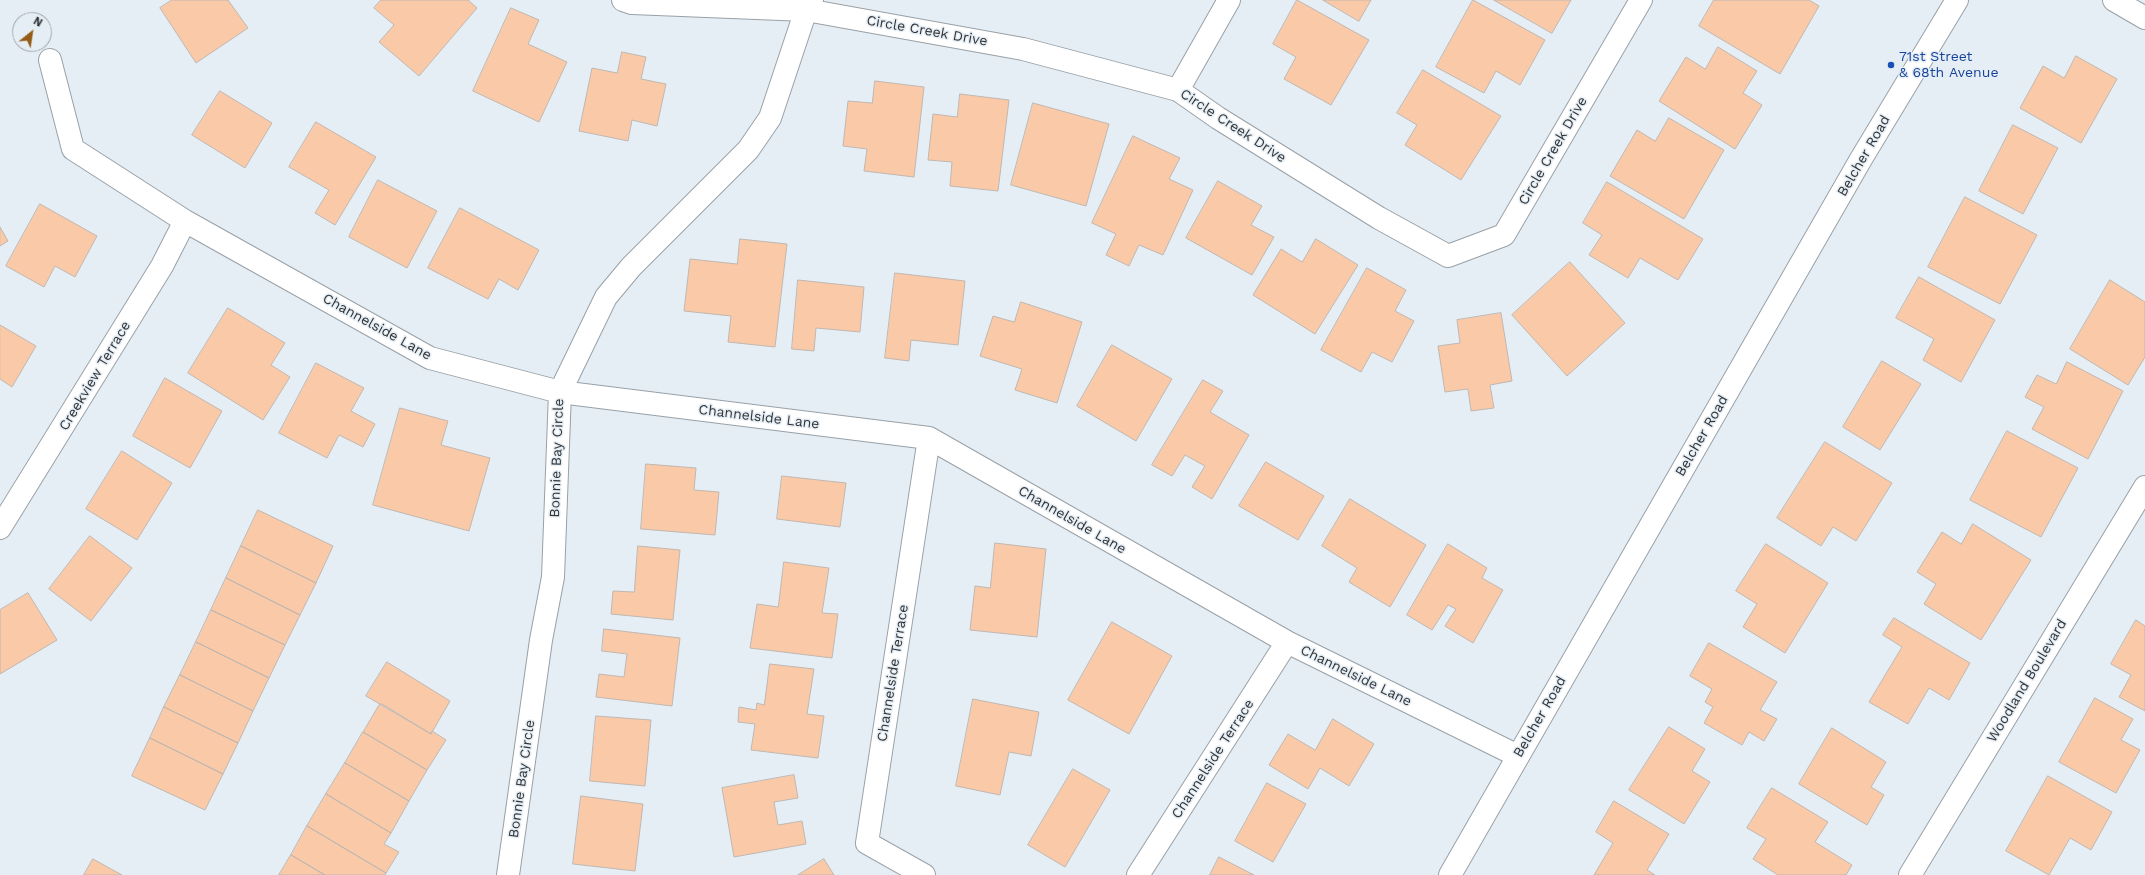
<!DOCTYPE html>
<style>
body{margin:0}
#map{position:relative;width:2145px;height:875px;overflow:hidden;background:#e6eef5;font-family:"Work Sans",sans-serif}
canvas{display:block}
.north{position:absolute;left:12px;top:12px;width:40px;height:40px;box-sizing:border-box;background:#e6eef5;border:1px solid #9ea4a9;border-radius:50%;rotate:30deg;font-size:11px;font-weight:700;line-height:16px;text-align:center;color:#323538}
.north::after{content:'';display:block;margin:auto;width:14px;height:18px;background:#945c16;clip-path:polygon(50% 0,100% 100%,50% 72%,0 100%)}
</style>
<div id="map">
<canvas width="2145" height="875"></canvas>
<div class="north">N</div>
</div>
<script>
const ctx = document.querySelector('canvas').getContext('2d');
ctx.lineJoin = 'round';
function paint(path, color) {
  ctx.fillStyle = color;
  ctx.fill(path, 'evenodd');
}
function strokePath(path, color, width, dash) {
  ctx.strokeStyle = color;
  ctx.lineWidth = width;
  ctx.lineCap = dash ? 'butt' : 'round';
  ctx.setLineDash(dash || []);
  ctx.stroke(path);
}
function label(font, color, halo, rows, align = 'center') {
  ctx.font = font + ' "Work Sans",sans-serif';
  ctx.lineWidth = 3;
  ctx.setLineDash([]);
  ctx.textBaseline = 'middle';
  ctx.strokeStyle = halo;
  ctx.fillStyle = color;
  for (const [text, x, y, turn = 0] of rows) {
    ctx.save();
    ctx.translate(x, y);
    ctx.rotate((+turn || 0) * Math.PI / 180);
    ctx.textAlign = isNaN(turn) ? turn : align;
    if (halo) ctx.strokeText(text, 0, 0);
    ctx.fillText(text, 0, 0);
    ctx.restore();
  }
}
const building = new Path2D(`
 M172 0H228L248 28 196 63 160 8Z
 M381 0H468L477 8 419 76 379 42 394 25 374 8Z
 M1297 0 1369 40 1331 105 1284 79 1296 57 1273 44Z
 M1323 0H1371L1359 21Z
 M1473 0 1545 40 1520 85 1496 71 1484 93 1436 67Z
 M1494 0H1571L1552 33Z
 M1714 0H1809L1819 6 1780 74 1699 26Z
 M511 8 539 20 528 44 567 62 539 122 473 91Z
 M1718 47 1757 71 1743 93 1762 105 1735 149 1659 101 1686 57 1705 69Z
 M622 52 646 57 641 79 666 84 657 126 632 120 628 141 579 131 592 68 617 73Z
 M2076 56 2117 79 2081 143 2020 108 2043 66 2064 78Z
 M1423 70 1501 116 1461 180 1405 145 1417 125 1397 113Z
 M875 81 924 87 914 177 864 171 867 149 843 146 848 101 872 103Z
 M220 91 272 123 245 168 192 135Z
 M960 94 1009 100 998 191 950 186 952 162 928 160 933 114 957 117Z
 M1033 103 1109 124 1086 206 1011 185Z
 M1669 118 1724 150 1684 219 1610 176 1637 130 1655 141Z
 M316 122 376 157 335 225 315 213 329 190 289 167Z
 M2013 125 2058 148 2023 214 1979 191Z
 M1133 136 1180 158 1169 179 1193 190 1163 255 1139 245 1129 266 1106 255 1116 234 1092 223Z
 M378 180 437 211 407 268 349 237Z
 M1218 181 1262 206 1251 225 1274 237 1252 275 1186 238Z
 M1607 182 1703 239 1678 280 1640 258 1628 278 1589 255 1602 235 1583 223Z
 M1965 197 2037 235 2000 304 1928 267Z
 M40 204 97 236 75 277 55 266 44 287 6 266Z
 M460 208 539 250 518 290 499 279 488 299 428 268Z
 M0 227 8 241 0 246Z
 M740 239 787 244 775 347 728 342 731 316 684 311 690 259 737 264Z
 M1316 239 1358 265 1315 334 1253 295 1281 249 1302 262Z
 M1570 262 1625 323 1567 376 1512 315Z
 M1367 268 1406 290 1395 311 1414 321 1392 362 1372 352 1361 372 1321 350Z
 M895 273 965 281 958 345 911 340 909 361 885 358Z
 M1919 277 1995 320 1961 382 1923 360 1934 339 1896 318Z
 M798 280 864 287 860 332 816 328 814 351 792 349Z
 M2110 280 2145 302V357L2128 385 2070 349Z
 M1021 302 1082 322 1057 403 1015 390 1022 369 980 356 993 316 1014 322Z
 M228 308 285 343 271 365 290 377 263 420 188 373Z
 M1501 313 1512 381 1490 385 1494 408 1471 411 1468 389 1445 392 1438 346 1460 343 1457 320Z
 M0 325 36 346 12 387 0 379Z
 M1112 345 1172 379 1136 441 1077 406Z
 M1882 361 1921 384 1880 450 1843 427Z
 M2067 362 2123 391 2088 459 2032 429 2044 407 2025 397 2037 375 2056 384Z
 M316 363 364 388 351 411 375 424 363 447 339 435 327 458 279 433Z
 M165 378 222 411 190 468 133 436Z
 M1203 380 1223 391 1210 412 1249 435 1212 499 1192 487 1205 466 1185 455 1172 476 1152 465Z
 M400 408 448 421 441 445 490 458 469 531 373 505Z
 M2007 431 2078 468 2041 537 1970 500Z
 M1825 442 1892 483 1856 541 1833 527 1821 546 1777 518Z
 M122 451 172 483 137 540 86 509Z
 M1266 462 1324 496 1298 540 1239 506Z
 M646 464 696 468 694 490 719 492 715 535 641 529Z
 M782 476 846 483 840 527 777 519Z
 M1350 499 1426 545 1390 607 1349 582 1357 568 1322 546Z
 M258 510 333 546 316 583 241 546Z
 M1973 524 2031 560 1981 640 1924 604 1936 584 1917 572 1942 532 1961 544Z
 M90 536 132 568 91 621 49 589Z
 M995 543 1046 549 1037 637 970 630 975 586 990 588Z
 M1448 544 1487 568 1482 578 1503 590 1473 643 1445 626 1456 609 1448 605 1432 630 1407 615Z
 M1766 544 1828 583 1785 653 1743 627 1757 604 1736 591Z
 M241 546 316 583 300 615 226 578Z
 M638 546 680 550 673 620 611 614 613 591 634 592Z
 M784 562 829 568 822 613 838 614 832 658 750 648 757 604 778 607Z
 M226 578 300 615 285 645 211 610Z
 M28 593 57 640 0 674V610Z
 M211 610 285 645 269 678 196 642Z
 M1894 618 1970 663 1949 700 1929 688 1908 724 1869 702 1902 647 1883 635Z
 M2136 620 2145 626V711L2119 697 2131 675 2111 664Z
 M1112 622 1172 656 1129 734 1068 700Z
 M604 629 680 638 672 706 596 697 599 674 624 677 627 654 602 651Z
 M196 642 269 678 253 711 180 675Z
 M1709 643 1777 682 1760 710 1777 719 1764 741 1749 732 1742 745 1704 723 1713 707 1705 702 1712 689 1690 676Z
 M387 662 450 701 431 734 366 696Z
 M770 664 814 669 807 714 824 716 818 758 751 750 755 724 738 722 739 707 756 710 757 703 764 705Z
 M180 675 253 711 238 743 164 707Z
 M2095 698 2133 719 2121 740 2140 750 2116 793 2059 762Z
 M973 699 1039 712 1031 756 1009 752 1000 795 956 786Z
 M382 704 431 734 432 731 446 740 427 770 363 732 379 705Z
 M164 707 238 743 223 774 150 738Z
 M596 716 651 720 645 786 590 781Z
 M1333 719 1374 744 1349 786 1320 768 1308 789 1269 765 1288 734 1315 750Z
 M1669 727 1705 749 1692 771 1710 782 1684 824 1629 790Z
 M1832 728 1886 762 1871 787 1884 795 1867 825 1799 784Z
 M363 732 427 770 409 801 345 763Z
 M150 738 223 774 205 810 132 776Z
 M345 763 409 801 391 833 326 794Z
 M1073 769 1110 790 1065 867 1028 845Z
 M794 775 798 798 774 802 778 825 802 821 806 844 734 857 722 788Z
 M2048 776 2112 812 2091 850 2070 838 2049 875 2006 851Z
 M1267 783 1306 804 1273 862 1235 841Z
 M1772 788 1828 822 1815 842 1852 865 1846 875H1778L1753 859 1766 839 1747 828Z
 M326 794 391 833 384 844 399 852 386 873 307 826Z
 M581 796 643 804 635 871 573 864Z
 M1614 801 1669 834 1647 870 1655 875H1594L1613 843 1596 832Z
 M307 826 386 873 385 875H325L291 855Z
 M291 855 325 875H279Z
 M1219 857 1254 875H1210Z
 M93 859 122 875H84Z
 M824 859 834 875H798Z`);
paint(building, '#fac9a7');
strokePath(building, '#bfb7b1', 1);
const minor = new Path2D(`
 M623 0 632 3 806 10 1023 49 1178 90 1218 118 1379 218 1448 256 1504 235 1641 0
 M2114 0 2145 18
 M50 60 73 149 185 221 430 358 560 392 929 438 1287 642 1518 756
 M1178 90 1229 0
 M0 528 162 266 185 221
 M508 875 541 640 553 577 560 392 606 297 631 267 748 150 770 118 806 10 812 0
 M924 875 867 843 929 438
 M1138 875 1287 642
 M1910 875 2145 487`);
const secondary = new Path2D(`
 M1450 875 1861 159 1957 0`);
strokePath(minor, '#99a1a7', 24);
strokePath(secondary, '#99a1a7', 24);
strokePath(minor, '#fff', 22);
strokePath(secondary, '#fff', 22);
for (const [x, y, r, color] of [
 [1891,65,4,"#1a4fb4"]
]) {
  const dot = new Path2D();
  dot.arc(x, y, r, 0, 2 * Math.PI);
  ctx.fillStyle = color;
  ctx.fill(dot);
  strokePath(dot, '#e6eef5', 1.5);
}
label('14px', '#323538', '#e6eef5', [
 ["Circle Creek Drive",927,31,10],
 ["Circle Creek Drive",1233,126,33],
 ["Circle Creek Drive",1553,151,-60],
 ["Belcher Road",1864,156,-60],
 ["Channelside Lane",377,327,29],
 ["Creekview Terrace",95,376,-59],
 ["Channelside Lane",759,417,7],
 ["Belcher Road",1702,436,-60],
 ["Bonnie Bay Circle",557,458,-88],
 ["Channelside Lane",1072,520,30],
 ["Channelside Terrace",893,673,-81],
 ["Channelside Lane",1356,676,26],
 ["Woodland Boulevard",2027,681,-59],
 ["Belcher Road",1540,717,-60],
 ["Channelside Terrace",1213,759,-57],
 ["Bonnie Bay Circle",522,779,-82]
]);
label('14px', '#164399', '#e6eef5', [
 ["71st Street",1899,57],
 ["& 68th Avenue",1899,73]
], 'left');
</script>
